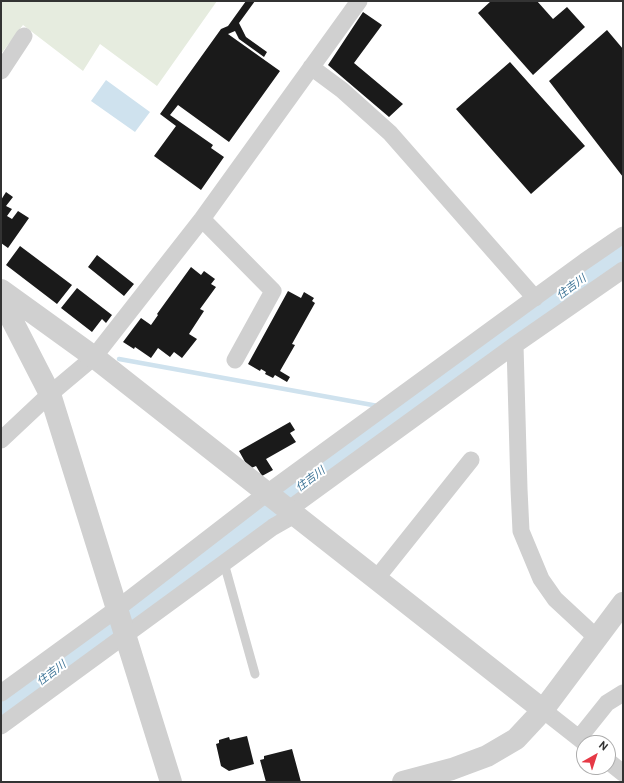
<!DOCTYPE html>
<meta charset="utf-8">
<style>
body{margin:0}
#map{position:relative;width:624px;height:783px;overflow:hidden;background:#fff;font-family:Overpass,sans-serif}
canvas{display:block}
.frame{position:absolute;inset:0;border:2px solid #333;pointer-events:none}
.north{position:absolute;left:576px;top:735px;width:40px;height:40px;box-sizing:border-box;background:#fff;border:1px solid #adadad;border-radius:50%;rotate:39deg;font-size:11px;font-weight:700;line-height:16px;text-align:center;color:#333}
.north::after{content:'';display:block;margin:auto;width:14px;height:18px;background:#e63946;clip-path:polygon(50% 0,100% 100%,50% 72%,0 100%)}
</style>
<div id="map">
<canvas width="624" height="783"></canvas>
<div class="frame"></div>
<div class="north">N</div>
</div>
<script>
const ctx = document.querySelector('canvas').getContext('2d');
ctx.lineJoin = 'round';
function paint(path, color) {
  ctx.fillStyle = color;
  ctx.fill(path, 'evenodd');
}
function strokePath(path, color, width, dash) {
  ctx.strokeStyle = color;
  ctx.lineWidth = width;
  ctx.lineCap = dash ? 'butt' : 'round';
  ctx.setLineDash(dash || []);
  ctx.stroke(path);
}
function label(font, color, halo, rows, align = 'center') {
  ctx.font = font + ' Overpass,"Noto Sans JP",sans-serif';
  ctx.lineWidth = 4;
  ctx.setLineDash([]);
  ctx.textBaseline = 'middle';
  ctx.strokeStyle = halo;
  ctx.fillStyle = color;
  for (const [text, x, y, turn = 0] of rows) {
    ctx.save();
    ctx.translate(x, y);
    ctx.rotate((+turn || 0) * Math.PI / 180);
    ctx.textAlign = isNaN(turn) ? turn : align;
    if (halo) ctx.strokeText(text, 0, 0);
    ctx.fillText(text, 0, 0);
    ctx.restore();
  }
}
paint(new Path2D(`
 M1 1H217L157 86 100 44 83 71 23 25 1 54Z`), '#e6ecdf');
paint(new Path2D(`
 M106 80 150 112 135 132 91 101Z`), '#cfe2ee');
strokePath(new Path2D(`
 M119 359 378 406
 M398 409 405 411`), '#cfe2ee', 4.5);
strokePath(new Path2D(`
 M1 712 423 396 610 258 623 250`), '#cfe2ee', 26);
paint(new Path2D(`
 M246 1H255L239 23 246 37 267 52 264 57 239 39 235 31 228 34 280 71 229 142 178 105 170 115 213 145 211 148 224 157 201 190 154 156 176 126 160 114 221 29 228 26Z
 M491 1H537L553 19 567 7 585 27 533 75 478 13Z
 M363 12 382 25 354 63 403 104 389 117 328 65Z
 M607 30 623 49V177L549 81Z
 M510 62 585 146 531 194 456 109Z
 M6 192 13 197 6 206 12 209 7 216 12 219 18 211 29 218 8 248 1 243V200Z
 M20 246 72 285 57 304 6 265Z
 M97 255 134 284 124 296 88 267Z
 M191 267 201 275 204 271 215 279 211 284 216 287 200 309 204 311 189 334 197 339 182 358 174 352 170 357 158 348 151 358 135 347 134 349 123 342 141 318 151 325 158 315 157 314Z
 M77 288 112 315 106 323 102 319 92 332 61 308Z
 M288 291 301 298 304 292 314 298 312 301 315 303 292 344 295 345 280 371 290 377 287 382 275 375 273 378 265 374 266 372 261 369 260 371 248 364Z
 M290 422 295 430 290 433 296 442 266 459 273 470 262 476 256 466 249 469 239 451Z
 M247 736 254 764 229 771 221 766 216 744 219 743V740L229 737 230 740Z
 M292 749 301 782H266L260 760 264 759V756Z`), '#1a1a1a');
strokePath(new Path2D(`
 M224 563 255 674`), '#d0d0d0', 9);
strokePath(new Path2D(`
 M311 67 342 90 390 133 535 298
 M1 71 24 36
 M202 219 273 291 235 360
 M515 345 519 489 521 531 541 579 555 599 597 638
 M1 440 50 394 94 357 202 219 359 1
 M288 510 515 345 623 270
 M376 579 471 460
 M1 693 118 608 267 493 585 261 623 235
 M543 710 585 743
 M1 726 224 563 273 527 294 515
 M579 738 607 703 623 693
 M608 761 623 773`), '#d0d0d0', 17);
strokePath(new Path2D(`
 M1 290 94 357 543 710
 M1 305 12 320 50 394 171 782
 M403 782 452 769 487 756 516 739 543 710 623 603`), '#d0d0d0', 22);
label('italic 11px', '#3f7597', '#fff', [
 ["住吉川",572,288,-36],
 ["住吉川",311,480,-37],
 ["住吉川",52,674,-37]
]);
</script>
